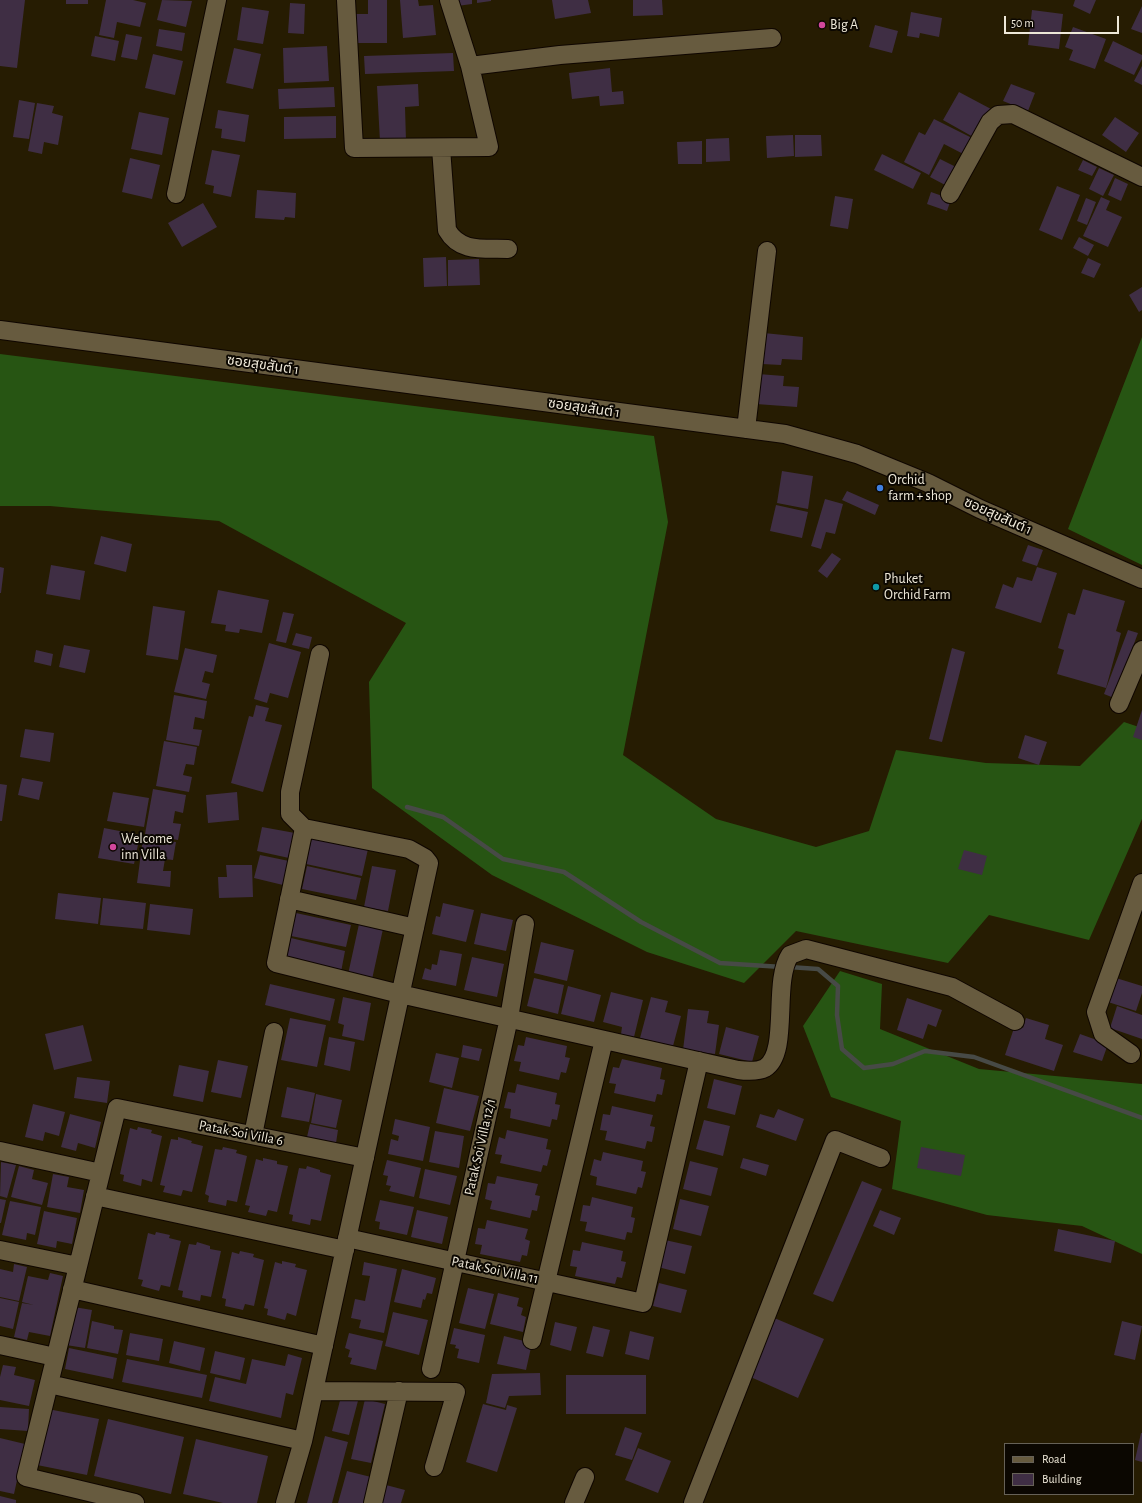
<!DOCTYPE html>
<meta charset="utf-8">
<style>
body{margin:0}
#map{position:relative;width:1142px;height:1503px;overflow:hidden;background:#261c02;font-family:"Alegreya Sans",sans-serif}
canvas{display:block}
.legend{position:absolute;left:1004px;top:1443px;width:130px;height:52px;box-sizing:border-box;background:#0b0701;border:1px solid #666157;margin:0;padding:5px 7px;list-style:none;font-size:12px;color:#eee8d8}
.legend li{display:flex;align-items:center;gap:8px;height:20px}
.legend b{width:20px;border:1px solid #666157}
.scale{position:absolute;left:1004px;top:16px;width:115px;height:18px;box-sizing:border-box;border:2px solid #eee8d8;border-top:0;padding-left:5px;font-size:12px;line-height:14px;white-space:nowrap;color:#eee8d8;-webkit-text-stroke:3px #0b0701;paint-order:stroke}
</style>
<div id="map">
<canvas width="1142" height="1503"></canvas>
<ul class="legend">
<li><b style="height:5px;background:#675b3f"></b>Road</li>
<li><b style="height:11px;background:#3f2e44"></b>Building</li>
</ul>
<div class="scale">50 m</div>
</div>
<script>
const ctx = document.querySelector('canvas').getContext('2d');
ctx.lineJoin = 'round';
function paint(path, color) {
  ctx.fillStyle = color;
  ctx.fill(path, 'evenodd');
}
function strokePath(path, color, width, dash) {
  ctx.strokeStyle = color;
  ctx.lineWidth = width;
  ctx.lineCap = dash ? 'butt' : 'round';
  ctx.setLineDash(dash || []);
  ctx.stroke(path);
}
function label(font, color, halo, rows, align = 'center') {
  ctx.font = font + ' "Alegreya Sans","Noto Sans Thai",sans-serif';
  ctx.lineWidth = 4;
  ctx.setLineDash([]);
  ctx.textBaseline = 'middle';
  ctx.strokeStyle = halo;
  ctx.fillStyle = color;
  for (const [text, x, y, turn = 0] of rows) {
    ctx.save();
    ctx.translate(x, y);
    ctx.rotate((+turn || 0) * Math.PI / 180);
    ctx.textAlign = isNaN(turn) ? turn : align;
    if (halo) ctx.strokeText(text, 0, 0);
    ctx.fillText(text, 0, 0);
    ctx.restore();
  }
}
paint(new Path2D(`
 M1142 337V565L1068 529Z
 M0 354 654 436 668 522 623 755 716 819 816 847 869 831 896 750 986 763 1080 766 1124 722 1142 728V819L1089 940 989 915 948 963 796 931 744 983 647 952 492 875 372 788 369 682 406 623 219 521 50 506H0Z
 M840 971 882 984 880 1029 979 1069 1142 1084V1254L1082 1226 987 1215 892 1189 901 1121 831 1097 803 1026Z`), '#275513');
strokePath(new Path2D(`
 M407 807 443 817 503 859 564 872 641 922 720 963 782 967
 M789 967 818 969 838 986 837 1015 842 1049 864 1068 893 1064 925 1051 974 1057 1142 1118`), '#474a46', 4.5);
paint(new Path2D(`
 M0 0H25L17 68 0 66Z
 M66 0H88V4H66Z
 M106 0H133L146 3 140 27 117 22 114 38 99 35Z
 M162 0 192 1 186 27 157 20Z
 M368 0H387V43H356V14H368Z
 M400 0H418L419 6 433 5 436 35 403 38Z
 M456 0H472V4L457 6Z
 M477 0H491V1L477 3Z
 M552 0H588L591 13 555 19Z
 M633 0H662L663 15 633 16Z
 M1075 0H1096L1090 14 1073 6Z
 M290 3 305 4 304 34 288 33Z
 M1142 6V33L1131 29Z
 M242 7 269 11 263 44 237 40Z
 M1032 10 1063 14 1059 49 1028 45Z
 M911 12 942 18 939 37 920 33 919 38 907 36Z
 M875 25 898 31 892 53 869 47Z
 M1073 27 1106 39 1095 69 1069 60 1073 50 1065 47Z
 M159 29 185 33 182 51 156 46Z
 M126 34 142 37 137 60 121 57Z
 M95 36 119 41 115 61 91 56Z
 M1113 41 1142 55V59L1134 75 1104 61Z
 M327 46 329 81 284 83 283 48Z
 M234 48 261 54 253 89 226 83Z
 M453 53 454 71 365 74 364 56Z
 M153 54 183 61 175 95 145 88Z
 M1142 66V85L1134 81Z
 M610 68 612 92 623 91 624 104 600 106 599 96 572 99 569 73Z
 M418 84 419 106 405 107 406 141 380 142 377 86Z
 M1011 84 1035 93 1028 111 1003 101Z
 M334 87 335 107 279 109 278 89Z
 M959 92 991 109 975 138 943 120Z
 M19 100 35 103 29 139 13 137Z
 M37 103 54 106 52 113 63 116 58 145 44 142 42 154 28 151Z
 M218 110 249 115 245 142 221 138 222 129 215 128Z
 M139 112 169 118 162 155 131 149Z
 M336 116V138L284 139V117Z
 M1115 117 1139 133 1126 152 1102 135Z
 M934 119 978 141 969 157 944 144 929 175 904 162 919 132 925 135Z
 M793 135 794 156 767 158 766 136Z
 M795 135H821L822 156 795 157Z
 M729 138 730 161 706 162V139Z
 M702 141V164H678L677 142Z
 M212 150 240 155 231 197 213 193 214 186 205 184Z
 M882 154 921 173 913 189 874 170Z
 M130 158 160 165 152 199 122 192Z
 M940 159 956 167 947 186 930 177Z
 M1083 160 1097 167 1092 176 1078 170Z
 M1099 168 1114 175 1103 196 1089 189Z
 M1115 178 1128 184 1121 201 1108 195Z
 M1057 186 1080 195 1062 240 1039 230Z
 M257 190 296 193 295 218 285 217 284 220 255 218Z
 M931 192 951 199 947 211 927 204Z
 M835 196 853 199 848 229 830 226Z
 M1101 197 1110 201 1106 210 1122 217 1108 247 1083 236Z
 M1086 198 1096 202 1087 225 1077 221Z
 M203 203 217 227 182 247 168 223Z
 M1079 237 1094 245 1088 256 1073 248Z
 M446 257 447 286 424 287 423 258Z
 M1088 258 1101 264 1094 278 1081 273Z
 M479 259 480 285 448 286V260Z
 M1142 287V310L1139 312 1129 295Z
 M764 333 803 337 802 360 782 359 781 365 762 364Z
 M758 374 784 376 783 386 799 387 797 407 756 404Z
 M782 471 813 476 808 509 777 503Z
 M847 491 879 505 875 515 842 500Z
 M825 499 843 504 835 534 826 532 821 549 811 546Z
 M776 505 808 512 802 538 770 531Z
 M101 536 132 544 126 572 94 564Z
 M1028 545 1043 550 1037 566 1022 561Z
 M832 553 841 559 827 578 818 571Z
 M51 565 85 571 80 600 46 594Z
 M0 567 4 568 1 593H0Z
 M1037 567 1057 573 1041 623 995 608 1003 584 1013 588 1017 577 1032 581Z
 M1083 589 1125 601 1116 631 1121 633 1106 688 1057 674 1064 650 1058 648 1068 613 1075 615Z
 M218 590 269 600 262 633 240 629 239 633 225 631 226 625 211 623Z
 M153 606 185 611 178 660 146 655Z
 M283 612 294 614 286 643 276 641Z
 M1128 630 1138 633 1114 698 1104 694Z
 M296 633 312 637 309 649 292 645Z
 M269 643 301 652 288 698 270 693 267 703 254 699Z
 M64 645 90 650 85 673 59 667Z
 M185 648 217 655 213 673 205 671 202 682 210 684 206 699 174 692Z
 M952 648 965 652 942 742 929 739Z
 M36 650 53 654 51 666 34 662Z
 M174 695 207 701 204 719 195 717 193 729 202 730 199 746 166 740Z
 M256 705 269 708 265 721 282 725 263 792 231 783 249 716 253 717Z
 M1142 710V740L1133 737Z
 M25 729 54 733 50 762 20 757Z
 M1025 735 1047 742 1039 765 1018 758Z
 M164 741 197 747 194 765 186 764 183 775 192 777 189 792 156 786Z
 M22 778 43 782 39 800 18 795Z
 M0 784 7 785 2 821H0Z
 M153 789 186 795 183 813 175 811 173 823 181 824 178 840 145 834Z
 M113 792 149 798 144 827 107 821Z
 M237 792 239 820 208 823 206 795Z
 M262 827 295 833 289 858 257 851Z
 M104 828 140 835 134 864 98 858Z
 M143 838 176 842 173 860 165 859 163 871H171L170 887 137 883Z
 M312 838 368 849 362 876 306 864Z
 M964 850 987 856 982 875 958 869Z
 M260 855 289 861 283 885 254 878Z
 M226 865H252L253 897 219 898 218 877H227Z
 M307 866 361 878 356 900 302 889Z
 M372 866 396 870 388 911 364 907Z
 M58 893 101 898 98 924 55 919Z
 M103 898 146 903 143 929 100 925Z
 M443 903 474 910 466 942 432 934 436 916 440 917Z
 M150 904 193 909 190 935 147 930Z
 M296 913 351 925 346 947 291 936Z
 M481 913 513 920 506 951 474 944Z
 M359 924 383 929 371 984 347 979Z
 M291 938 345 951 341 972 286 960Z
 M541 942 574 950 567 981 534 973Z
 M440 950 462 954 456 986 422 979 425 968 431 970 432 964 437 965Z
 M472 957 504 964 497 997 464 990Z
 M534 978 564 985 558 1014 527 1006Z
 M1116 978 1142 986V993L1136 1011 1108 1002Z
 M270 984 335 999 330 1021 265 1005Z
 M568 986 601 995 594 1022 561 1014Z
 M611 992 643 1000 634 1037 621 1034 622 1027 603 1022Z
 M343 997 371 1003 364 1041 342 1036 344 1025 338 1023Z
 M651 997 668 1001 665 1012 681 1016 673 1046 640 1038Z
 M907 998 942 1010 936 1027 928 1024 923 1039 897 1030Z
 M1117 1006 1142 1015V1039L1110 1028Z
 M688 1009 709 1011 707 1023 719 1025 715 1054 683 1050Z
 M290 1018 326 1025 317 1067 281 1060Z
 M1026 1018 1049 1025 1045 1039 1063 1045 1054 1071 1005 1055 1015 1025 1023 1028Z
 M83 1025 92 1061 54 1070 45 1034Z
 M726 1027 759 1036 752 1062 719 1054Z
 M1080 1034 1108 1044 1102 1061 1073 1052Z
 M329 1037 355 1042 350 1071 324 1065Z
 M526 1037 567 1046 565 1057 570 1058 566 1073 561 1072 559 1080 519 1071 521 1062 514 1061 518 1045 524 1046Z
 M463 1045 482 1049 479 1061 461 1057Z
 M436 1053 459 1058 452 1088 429 1082Z
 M622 1059 662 1068 660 1079 665 1080 662 1095 657 1094 655 1102 614 1093 616 1084 609 1083 613 1067 619 1068Z
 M218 1060 248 1066 241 1098 211 1092Z
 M179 1065 209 1071 203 1102 173 1096Z
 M77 1077 110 1081 107 1103 74 1098Z
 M714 1079 742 1086 735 1115 707 1108Z
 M517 1084 557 1093 555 1104 560 1105 557 1120 552 1119 550 1127 510 1118 511 1109 504 1108 508 1092 515 1093Z
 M287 1087 315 1093 309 1122 281 1117Z
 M444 1088 479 1096 470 1131 436 1123Z
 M316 1094 342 1100 336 1128 311 1123Z
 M33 1104 65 1112 59 1136 45 1132 43 1141 25 1137Z
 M612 1106 653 1115 650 1126 655 1127 652 1142 647 1141 645 1149 605 1140 607 1131 600 1130 603 1114 610 1115Z
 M778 1109 804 1119 796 1141 756 1127 760 1114 774 1118Z
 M70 1114 101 1122 95 1148 78 1143 76 1151 61 1147Z
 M395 1119 430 1127 423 1161 388 1154 391 1139 398 1141 399 1136 392 1134Z
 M704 1120 730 1126 723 1156 696 1149Z
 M310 1124 338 1130 336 1143 307 1137Z
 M138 1127 152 1130 151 1133 162 1136 152 1182 142 1179 141 1186 123 1181 124 1175 120 1174 130 1128 137 1130Z
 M507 1130 548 1139 546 1149 551 1150 547 1166 543 1165 541 1172 500 1163 502 1155 495 1154 499 1137 505 1139Z
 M435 1131 464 1136 459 1168 429 1162Z
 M178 1137 192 1141 191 1143 203 1146 192 1192 183 1190 181 1196 163 1192 165 1186 160 1185 171 1139 178 1140Z
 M223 1147 237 1150 236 1153 247 1156 237 1202 227 1200 226 1206 208 1202 209 1196 205 1194 215 1149 222 1150Z
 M921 1147 965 1155 961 1176 917 1168Z
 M603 1152 643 1161 641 1171 646 1172 642 1188 638 1187 636 1194 596 1185 597 1177 590 1175 594 1159 601 1161Z
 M263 1158 277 1161V1164L288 1166 277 1212 268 1210 266 1216 248 1212 250 1206 245 1205 256 1159 263 1161Z
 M743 1158 769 1165 766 1176 740 1168Z
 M387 1160 421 1168 414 1197 389 1191 391 1186 386 1185 388 1176 383 1175Z
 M690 1161 718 1168 711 1196 683 1189Z
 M1 1162 16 1165 7 1198 0 1196Z
 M19 1166 34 1170 32 1179 48 1183 42 1205 11 1197Z
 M307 1166 320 1170V1172L331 1175 321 1221 311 1219 310 1225 292 1221 293 1215 289 1214 299 1168 306 1169Z
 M425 1169 457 1176 450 1205 419 1198Z
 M53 1174 69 1177 67 1187 84 1190 80 1213 47 1207Z
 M497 1176 538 1184 535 1195 540 1196 537 1211 532 1210 530 1218 490 1209 492 1201 485 1199 488 1183 495 1184Z
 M862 1181 882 1189 833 1302 813 1294Z
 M592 1197 633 1207 631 1217 635 1218 632 1233 627 1232 625 1240 585 1231 587 1222 580 1221 583 1205 590 1206Z
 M0 1199 6 1200 1 1223H0Z
 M680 1199 709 1206 701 1236 673 1229Z
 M380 1200 414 1207 407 1235 379 1229 380 1222 375 1221Z
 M10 1201 41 1207 35 1235 27 1233 26 1240 2 1235Z
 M417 1210 448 1217 442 1244 411 1237Z
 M880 1210 901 1218 894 1235 873 1226Z
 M44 1211 77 1218 72 1244 57 1241 56 1248 37 1244Z
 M487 1220 528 1229 525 1239 530 1241 527 1256 522 1255 520 1262 480 1254 482 1245 475 1244 478 1228 485 1229Z
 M1058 1229 1115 1241 1111 1263 1054 1251Z
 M156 1232 170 1235 169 1238 181 1241 170 1287 161 1285 159 1291 141 1286 143 1280 138 1279 148 1233 155 1235Z
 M665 1240 692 1246 685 1274 658 1267Z
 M197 1242 210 1246V1249L221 1251 211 1297 201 1295 200 1301 182 1297 183 1291 178 1290 189 1244 196 1245Z
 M582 1242 623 1251 621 1261 626 1262 622 1278 617 1277 615 1284 575 1276 577 1267 570 1266 573 1250 580 1251Z
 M240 1251 254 1254 253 1257 264 1260 254 1306 245 1304 243 1310 225 1306 226 1299 222 1298 232 1252 239 1254Z
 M282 1261 296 1264 295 1267 307 1270 296 1316 287 1313 285 1320 267 1315 268 1309 264 1308 275 1262 282 1264Z
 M364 1262 397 1269 384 1333 359 1328 361 1320 351 1318 355 1299 365 1301 370 1276 362 1275Z
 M14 1264 27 1267 19 1301 0 1297V1269L13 1272Z
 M402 1269 436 1278 432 1294 427 1293 425 1300 423 1299 421 1308 394 1302Z
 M50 1273 63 1276 50 1336 29 1332 27 1340 14 1337 22 1303 34 1305 22 1302 28 1276 48 1280Z
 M659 1283 687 1290 681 1313 653 1306Z
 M468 1288 494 1294 485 1329 459 1323Z
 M498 1293 519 1298 517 1306 523 1308 521 1315 526 1317 523 1332 490 1324Z
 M0 1298 19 1302 13 1329 0 1326Z
 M74 1307 92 1310 85 1348 66 1345Z
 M393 1312 428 1320 419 1355 385 1346Z
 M772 1317 824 1339 798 1398 746 1375Z
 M92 1321 114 1326V1329L123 1330 118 1354 87 1348Z
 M1122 1321 1142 1326 1135 1360 1114 1355Z
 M555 1322 577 1327 571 1351 550 1345Z
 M593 1326 610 1330 603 1357 586 1353Z
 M454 1328 485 1335 479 1363 457 1358 459 1349 455 1348 456 1345 450 1344Z
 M630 1331 654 1337 649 1360 625 1354Z
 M130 1333 163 1339 159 1361 126 1355Z
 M349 1333 383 1341 376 1370 350 1364 352 1358 348 1357 350 1350 345 1348Z
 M504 1336 532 1343 526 1370 497 1364Z
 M174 1341 205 1348 200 1371 169 1363Z
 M69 1348 117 1358 113 1379 65 1369Z
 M215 1351 245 1358 240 1380 210 1373Z
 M288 1354 302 1358 293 1395 286 1393 281 1418 209 1401 215 1377 246 1384 252 1359 285 1366Z
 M127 1359 207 1375 202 1398 122 1382Z
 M3 1365 16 1367 14 1375 35 1380 29 1406 0 1400V1377Z
 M540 1373 541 1395 509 1396 505 1408 486 1403 492 1374Z
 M566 1375H646V1414H566Z
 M342 1393 359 1397 349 1435 332 1431Z
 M365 1399 385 1404 371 1463 351 1459Z
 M483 1404 506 1410 507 1405 517 1408 497 1472 466 1462Z
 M0 1407 29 1409 28 1431 0 1429Z
 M48 1409 99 1419 87 1475 37 1465Z
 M108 1419 184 1437 171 1494 94 1476Z
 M625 1427 642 1433 632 1460 615 1455Z
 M1141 1433H1142V1462L1135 1460Z
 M325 1436 348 1442 332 1503H307Z
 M0 1438 25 1444 14 1494 0 1491Z
 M196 1439 268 1456 257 1503H223L183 1494Z
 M638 1448 671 1461 658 1493 625 1480Z
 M347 1471 371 1477 363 1503H338Z
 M386 1485 405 1490 401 1503H381Z
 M0 1496 16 1500V1503H0Z`), '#3f2e44');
const minor = new Path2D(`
 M346 0 354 148 489 147 470 66 449 0
 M470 66 560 55 772 38
 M441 148 447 230C460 253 484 248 508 249
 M176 194 217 0
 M950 194 990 122 998 115 1013 114 1142 177
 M0 330 785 434 857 454 928 483 980 509 1142 579
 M746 429 767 251
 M320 654 290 792V814L304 828 276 963 400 994 738 1070C746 1071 757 1072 765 1068 790 1053 772 982 790 955L806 949 952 987 1015 1021
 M1119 704 1142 650
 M289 899 415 928
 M1131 1054 1103 1034 1096 1012 1142 883
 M253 1135 274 1032
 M0 1151 101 1173
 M95 1196 345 1250
 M347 1238 643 1303 699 1061
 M0 1250 78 1266
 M72 1289 324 1346
 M532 1340 604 1040
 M0 1345 55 1357
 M431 1369 509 1018 525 924
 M49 1384 303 1441
 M314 1391 456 1392 434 1467
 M135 1503 26 1477 117 1108 365 1158
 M285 1503 303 1441 429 863 425 858 409 849 304 828
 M373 1503 399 1391
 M574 1503 585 1477
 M693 1503 835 1140 881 1158`);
strokePath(minor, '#0f0600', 20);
strokePath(minor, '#675b3f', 18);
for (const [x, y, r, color] of [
 [822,25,4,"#d1479c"],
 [880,488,4,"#3f7fe0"],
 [876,587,4,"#0f9aa8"],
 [113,847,4,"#d1479c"]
]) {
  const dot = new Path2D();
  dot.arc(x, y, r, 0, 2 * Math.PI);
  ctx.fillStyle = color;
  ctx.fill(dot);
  strokePath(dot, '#0b0701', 1.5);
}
label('14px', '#eee8d8', '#0b0701', [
 ["Big A",830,25],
 ["Orchid",888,480],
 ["farm + shop",888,496],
 ["Phuket",884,579],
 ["Orchid Farm",884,595],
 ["Welcome",121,839],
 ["inn Villa",121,855]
], 'left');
label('14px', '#eee8d8', '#0b0701', [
 ["ซอยสุขสันต์ 1",263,365,8],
 ["ซอยสุขสันต์ 1",584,408,8],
 ["ซอยสุขสันต์ 1",998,516,24],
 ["Patak Soi Villa 6",241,1133,11],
 ["Patak Soi Villa 12/1",480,1147,-77],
 ["Patak Soi Villa 11",495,1270,12]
]);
</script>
